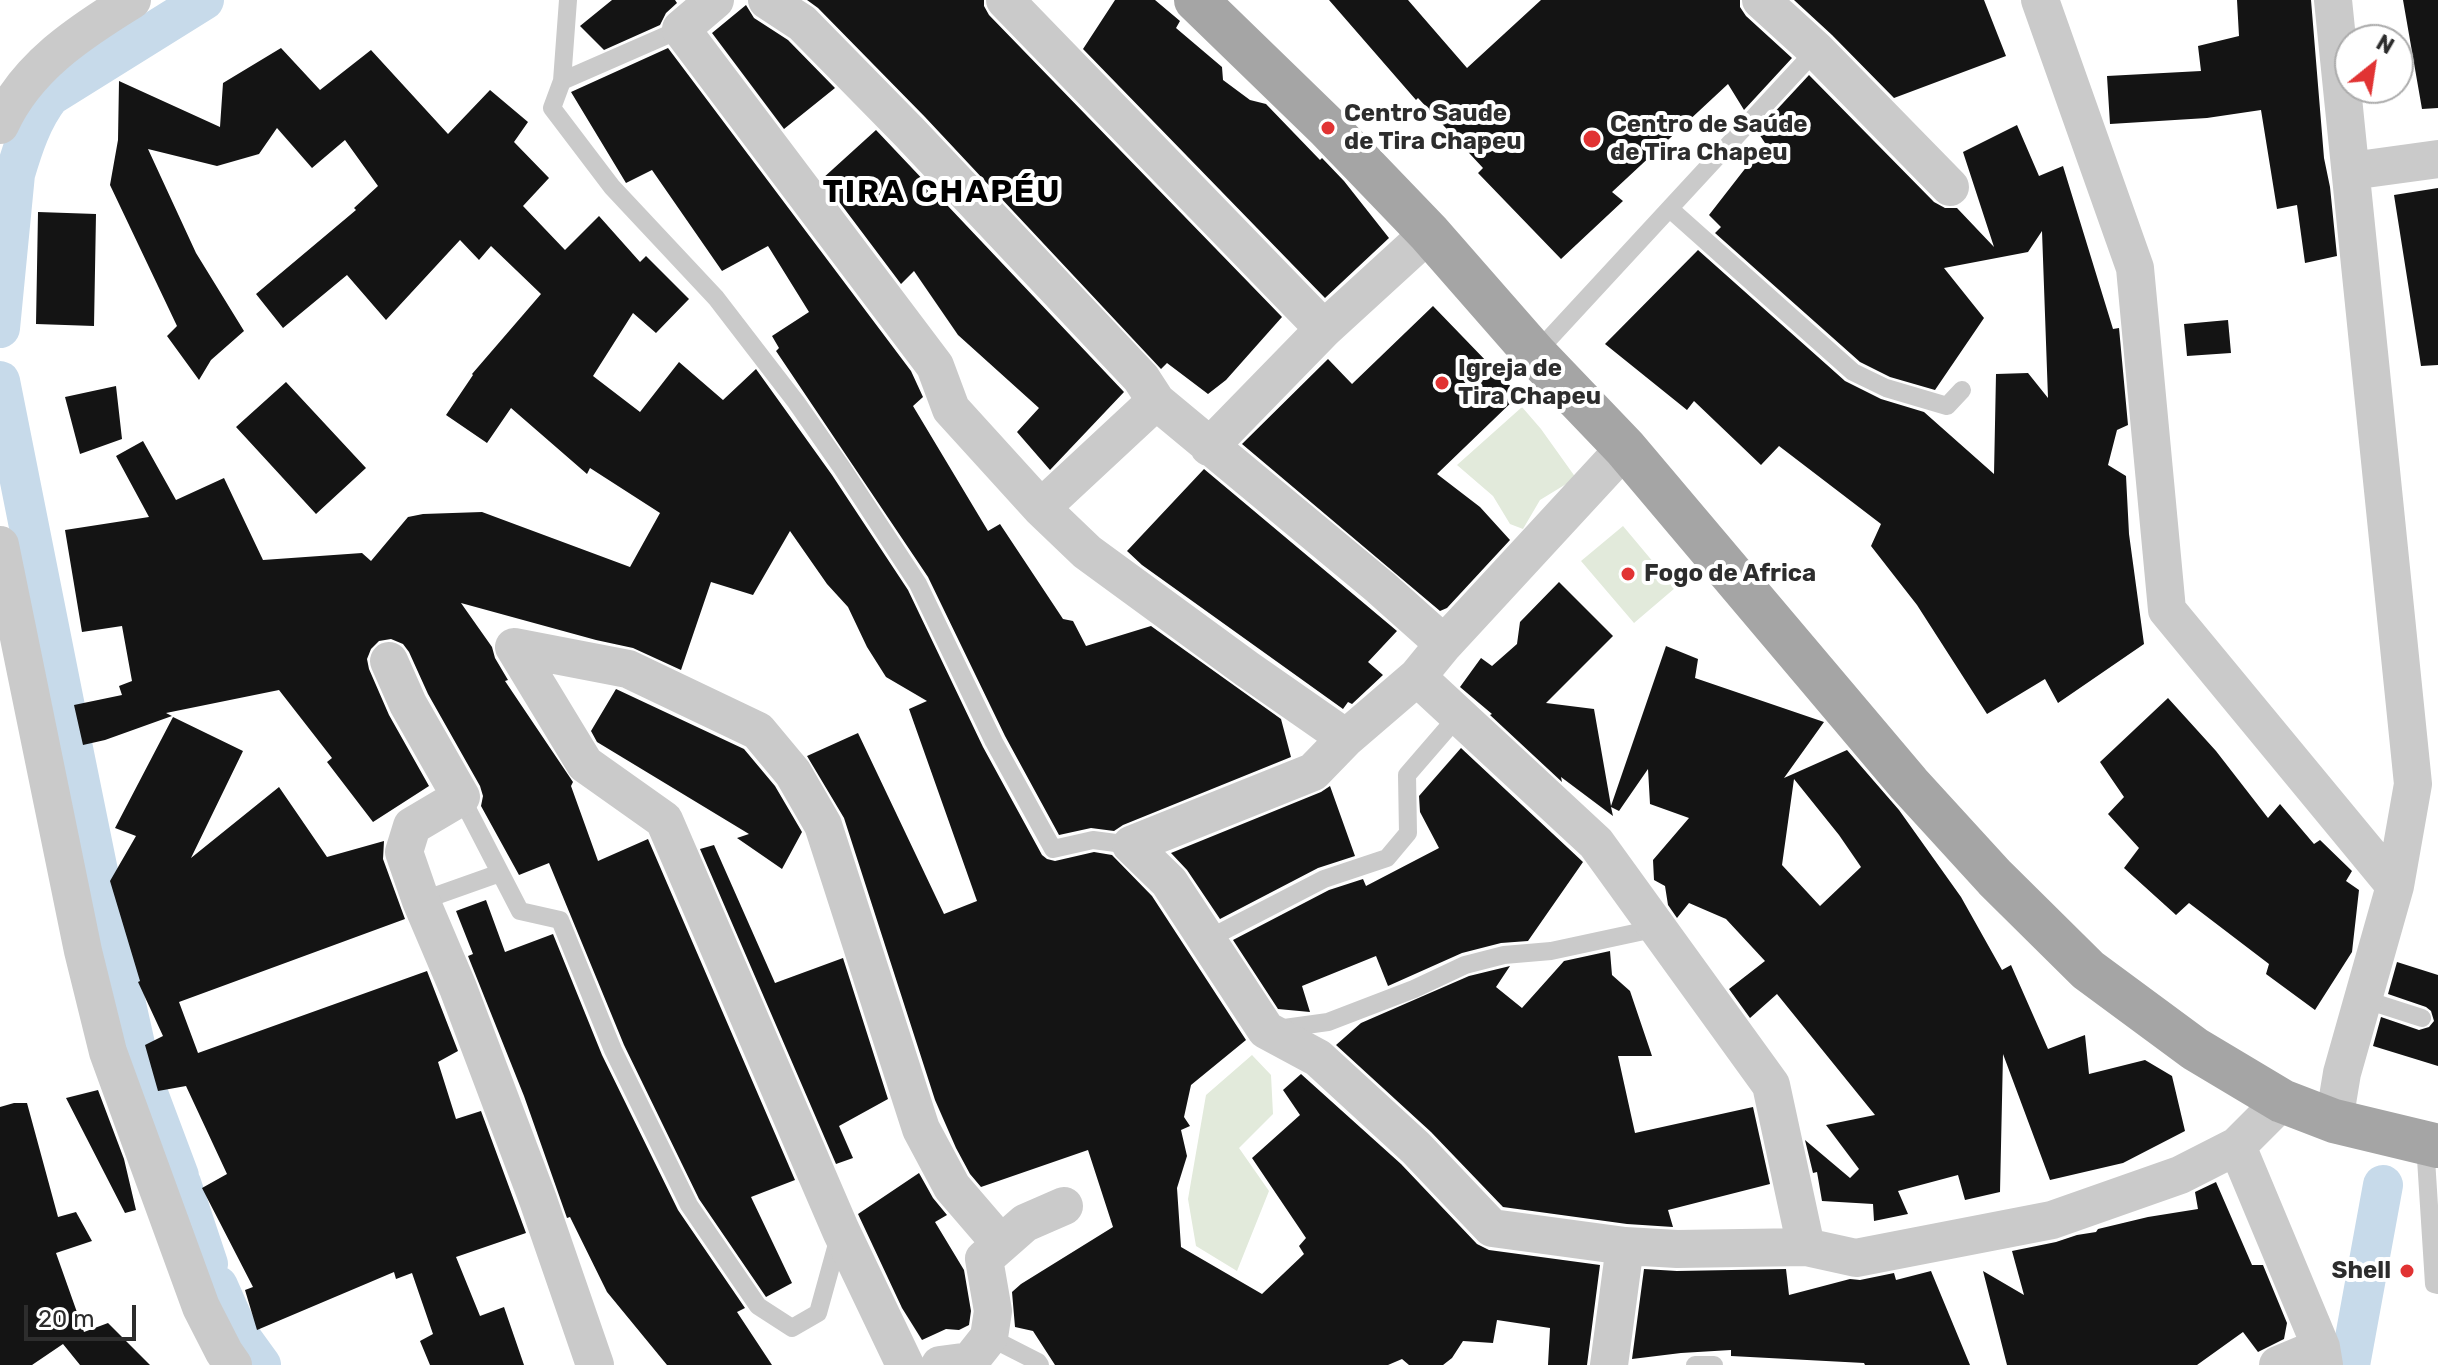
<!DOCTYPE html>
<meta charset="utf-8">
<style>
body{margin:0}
#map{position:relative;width:2438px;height:1365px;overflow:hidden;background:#fff;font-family:Rubik,sans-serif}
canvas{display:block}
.north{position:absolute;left:2334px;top:24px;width:80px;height:80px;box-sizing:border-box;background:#fff;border:2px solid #ababab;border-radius:50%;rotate:30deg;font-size:22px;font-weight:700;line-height:32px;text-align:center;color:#2d2d2d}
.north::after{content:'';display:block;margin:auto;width:28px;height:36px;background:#e13333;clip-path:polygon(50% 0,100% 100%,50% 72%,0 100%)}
.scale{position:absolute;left:24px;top:1305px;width:112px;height:36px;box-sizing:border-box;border:4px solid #2d2d2d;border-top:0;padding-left:10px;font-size:24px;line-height:28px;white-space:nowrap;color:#2d2d2d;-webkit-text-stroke:6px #fff;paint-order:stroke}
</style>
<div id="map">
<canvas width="2438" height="1365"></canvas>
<div class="north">N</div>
<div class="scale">20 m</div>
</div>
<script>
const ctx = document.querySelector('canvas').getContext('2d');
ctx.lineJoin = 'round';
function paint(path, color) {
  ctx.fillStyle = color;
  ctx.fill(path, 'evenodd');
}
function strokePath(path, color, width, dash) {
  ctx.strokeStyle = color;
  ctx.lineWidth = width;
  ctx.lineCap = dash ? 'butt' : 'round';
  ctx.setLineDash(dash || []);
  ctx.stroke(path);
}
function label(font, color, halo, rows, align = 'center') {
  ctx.font = font + ' Rubik,sans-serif';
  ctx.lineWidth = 8;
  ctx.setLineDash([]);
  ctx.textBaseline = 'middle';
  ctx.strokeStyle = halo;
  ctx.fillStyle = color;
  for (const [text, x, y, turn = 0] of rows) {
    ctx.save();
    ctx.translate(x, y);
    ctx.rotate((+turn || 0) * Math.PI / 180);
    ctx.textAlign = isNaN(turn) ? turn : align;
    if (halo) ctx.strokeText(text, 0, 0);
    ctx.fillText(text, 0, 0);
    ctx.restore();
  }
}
paint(new Path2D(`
 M1522 407 1541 429 1576 478 1540 500 1523 529 1510 524 1493 496 1457 465Z
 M1623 526 1675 588 1634 623 1581 561Z
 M1252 1055 1271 1075 1273 1114 1239 1148 1269 1191 1237 1271 1196 1246 1188 1199 1206 1095Z`), '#e2eadb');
strokePath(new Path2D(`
 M0 328 15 174C23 147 32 119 50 96L204 0
 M0 381 65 707
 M67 719 112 940
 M113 946 143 1080 179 1176
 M181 1183 208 1264
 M218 1286 240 1336 261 1365
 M2350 1365 2383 1185`), '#c7daea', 40);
paint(new Path2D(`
 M612 0H675L677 3 666 13 660 25 604 50 580 26Z
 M807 0H984V6L989 15 1282 317 1226 380 1208 394 1167 363 1161 369 925 117 818 8Z
 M1115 0H1155L1180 21 1176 28 1222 67 1223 80 1250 100 1266 104 1320 160 1322 158 1344 181 1389 238 1325 298 1083 49Z
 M1329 0H1408L1467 68 1541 0H1740V7L1746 16 1792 58 1744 110 1728 84 1612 192 1623 201 1561 259 1478 173 1483 168 1418 98 1416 100Z
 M1794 0H1984L2006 56 1894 98 1832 35Z
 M2237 0H2311L2324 158 2330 187 2337 256 2305 263 2297 205 2277 209 2261 110 2207 118 2110 124 2107 76 2201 71 2198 46 2239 36Z
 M2403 0H2438V108L2422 109Z
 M746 5 754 18 788 40 835 88 784 129 712 33Z
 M281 48 320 90 371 50 448 134 490 90 528 122 514 142 549 178 523 206 565 250 599 216 640 262 646 256 689 299 656 333 633 313 593 376 640 412 679 362 723 400 756 369 832 475 908 590 983 747 1042 855 1047 859 1055 861 1094 852 1112 855 1152 896 1246 1040 1191 1085 1184 1117 1190 1126 1181 1130 1187 1156 1177 1188 1181 1247 1262 1294 1304 1254 1299 1246 1306 1238 1252 1158 1300 1115 1283 1090 1301 1074 1401 1164 1477 1244 1489 1250 1600 1265 1587 1365H1548L1550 1328 1497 1320 1493 1343 1463 1341 1452 1358 1443 1365H1409L1402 1359 1388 1365H1055L1033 1331 1015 1327 1012 1292 1021 1284 1113 1227 1088 1150 981 1187 970 1174 956 1148 935 1100 844 818 807 756 858 733 944 914 977 901 909 709 927 701 886 677 867 647 848 607 827 584 790 531 753 595 711 582 681 670 633 648 596 640 461 603 492 647 495 658 508 680 505 681 573 782 571 786 598 861 648 839 795 1180 751 1197 792 1283 766 1297 699 1199 624 1045 549 863 519 875 481 806 483 796 480 786 428 694 409 652 403 644 391 639 379 641 371 649 367 659 369 669 389 715 429 786 373 822 327 762 332 758 279 690 166 713 172 716 105 740 83 745 74 705 122 695 119 686 132 681 122 626 82 632 65 530 149 517 116 456 143 441 176 500 224 478 263 560 362 553 371 561 408 517 423 514 482 512 630 567 660 513 590 468 587 474 511 408 487 443 446 415 473 375 472 374 541 294 491 246 479 260 460 240 386 320 347 275 283 328 256 294 356 210 354 208 378 186 345 140 312 168 277 128 259 154 217 166 148 149 196 253 244 331 211 360 199 380 167 336 177 326 110 185 118 140 119 81 220 127 223 83Z
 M668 48 911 371 923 397 913 406 988 531 1000 524 1063 619 1073 621 1086 646 1151 626 1281 719 1291 757 1123 825 1114 831 1091 828 1059 835 1005 736 928 577 776 351 779 348 772 336 809 312 768 246 722 271 652 170 626 183 571 92Z
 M1809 75 1934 202 1945 208H1957L1994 247 1963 152 2017 125 2039 176 2063 166 2113 329 2119 328 2128 425 2117 430 2108 465 2126 476 2129 534 2144 644 2058 703 2045 679 1987 714 1917 605 1871 546 1881 524 1779 446 1761 465 1694 401 1687 410 1605 344 1698 250 1845 381 1881 399 1924 412 1994 474 1996 374 2028 373 2048 398 2042 231 2028 252 1944 268 1984 318 1935 390 1890 377 1860 362 1715 233 1721 227 1709 215 1765 143 1757 131Z
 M876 130 1124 392 1050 470 1017 432 1039 408 958 335 914 271 901 284 822 179Z
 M2438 188V365L2421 366 2394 195Z
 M38 212 96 214 94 326 36 324Z
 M1433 306 1519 395 1437 474 1480 507 1510 540 1447 608 1440 611 1242 444 1328 359 1352 384Z
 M2228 320 2231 353 2187 356 2184 324Z
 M286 382 366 468 316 514 236 427Z
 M116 386 122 439 80 454 65 397Z
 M1204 469 1397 631 1368 662 1383 675 1352 704 1348 702 1343 709 1142 565 1127 551Z
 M1559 582 1613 636 1546 703 1594 709 1611 806 1666 646 1698 659 1695 678 1824 722 1784 778 1847 750 1899 810 1961 897 2002 970 2011 965 2048 1049 2085 1035 2089 1074 2145 1060 2172 1076 2185 1131 2123 1163 2050 1180 2003 1054 2000 1192 1965 1200 1958 1175 1898 1191 1908 1214 1874 1221 1873 1204 1822 1201 1817 1172 1813 1173 1805 1140 1850 1178 1859 1169 1826 1125 1875 1115 1777 994 1750 1018 1729 989 1765 961 1726 919 1689 903 1677 918 1668 905 1665 886 1654 880 1653 860 1689 818 1650 804 1648 769 1619 811 1611 807 1613 816 1561 777 1562 782 1490 715 1492 714 1460 687 1481 658 1492 666 1517 644 1520 622ZM1794 779 1839 835 1861 867 1820 906 1782 865Z
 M616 689 744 749 775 786 802 832 782 869 737 838 749 834 597 742 591 731Z
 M2168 698 2216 751 2268 818 2280 804 2314 844 2320 840 2352 871 2346 881 2359 890 2352 952 2315 1010 2266 974 2269 964 2189 903 2176 915 2124 868 2139 848 2108 814 2124 797 2100 762Z
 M173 717 243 751 191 858 279 787 327 857 384 841 383 859 405 919 179 1002 198 1053 427 971 458 1051 438 1062 456 1119 481 1111 526 1233 456 1257 480 1316 504 1307 524 1365H430L420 1341 433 1334 412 1273 396 1279 394 1272 257 1330 245 1290 253 1287 202 1188 227 1174 186 1086 158 1091 145 1045 163 1036 138 982 140 981 110 881 136 836 115 828Z
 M1461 748 1583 862 1528 941 1501 943 1462 953 1388 986 1376 956 1302 986 1310 1012 1278 1009 1233 940 1329 890 1363 879 1366 886 1439 848 1420 812 1419 796Z
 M1330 786 1355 856 1318 868 1220 919 1187 870 1171 853 1321 792Z
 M714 845 775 983 843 958 888 1099 839 1126 853 1158 836 1164 700 849Z
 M486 900 505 952 553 934 602 1055 678 1210 745 1308 737 1312 772 1365H667L607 1292 570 1217 567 1218 524 1096 468 956 473 954 456 911Z
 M1610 951 1612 975 1630 991 1652 1056H1618L1635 1133 1753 1107 1770 1184 1668 1210 1673 1227 1627 1224 1503 1207 1431 1132 1336 1045 1361 1023 1469 976 1506 967 1510 966 1496 987 1522 1008 1564 961Z
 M2397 962 2438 975V1066L2373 1046 2381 1017 2419 1030 2429 1027 2434 1021 2431 1011 2426 1007 2388 994Z
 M98 1090 124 1159 136 1210 125 1213 66 1098Z
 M14 1103H27L58 1217 76 1212 92 1241 56 1253 84 1332 108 1323 150 1365H80L63 1344 32 1365H0V1107Z
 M919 1173 933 1198 947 1215 935 1222 964 1270 971 1311 969 1325 959 1330 946 1329 922 1340 902 1308 858 1214Z
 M2216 1182 2252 1265H2263L2287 1323 2284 1339 2258 1352 2243 1332 2197 1365H2007L1983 1271 2024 1295 2012 1251 2056 1242 2077 1235 2096 1232 2098 1229 2148 1217 2198 1209 2195 1192Z
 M1644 1269 1677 1271 1786 1269 1789 1295 1850 1279 1860 1280 1894 1273 1896 1280 1931 1271 1970 1365H1865L1864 1363 1731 1356V1350L1681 1353 1632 1359Z`), '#141414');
strokePath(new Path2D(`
 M681 29 562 81 552 108 612 187 716 298 796 402 842 468 918 584 994 742 1053 849 1093 840 1131 845
 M562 81 568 0
 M1670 209 1853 372 1886 388 1947 406 1962 390
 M1535 354 1816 50
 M461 797 520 911 560 920 613 1050 689 1205 758 1306 792 1328 818 1313 839 1237
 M421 901 500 873
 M1206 940 1324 879 1387 858 1408 833 1407 775 1458 716
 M2363 999 2422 1018
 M1277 1029 1328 1022 1414 989 1465 965 1504 955 1551 951 1658 928
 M2425 1143 2434 1284 2438 1285
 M989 1337 1038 1362 1040 1365
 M1695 1365H1714`), '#cacaca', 18);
strokePath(new Path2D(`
 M715 0 681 29 935 366 951 409 1041 508 1087 552 1247 669 1346 738
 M767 0 802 23 909 132 1141 378 1156 401 1380 587 1444 644
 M1005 0 1324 329
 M1761 0 1816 50 1950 187
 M2040 0 2135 268 2167 610 2395 886
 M2333 0 2413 784 2395 886 2342 1073 2334 1121
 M0 125C26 67 80 32 132 0
 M2351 171 2438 159
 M1209 447 1324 329 1429 233
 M1625 448 1444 644 1417 677 1596 843 1771 1085 1806 1247
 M1041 508 1156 401
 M0 545 83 951 108 1052 201 1307 224 1352 233 1365
 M389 661 408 704 461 797 412 826 404 852 421 901 458 988 538 1200 595 1365
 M1417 677 1346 738 1313 772 1131 845 1169 882 1266 1030 1318 1058 1416 1148 1492 1228 1625 1246 1677 1249 1806 1247 1856 1258 2052 1220 2180 1175 2237 1146 2282 1101
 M2237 1146 2321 1347 2324 1365
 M905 1365 841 1231 664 820 585 764 514 647 628 669 758 731 793 773 823 825 921 1129 952 1187 1001 1244
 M940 1365 970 1361 989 1337 993 1311 984 1259 1025 1223 1064 1206
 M1609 1365 1625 1246
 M2278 1365 2321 1347`), '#cacaca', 38);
strokePath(new Path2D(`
 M1196 0 1328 128 1429 233 1535 354 1625 448 1909 784 1995 878 2088 970 2195 1049 2282 1101 2334 1121 2438 1146`), '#a5a5a5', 44);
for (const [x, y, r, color] of [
 [1328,128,8,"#e13333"],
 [1592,139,10,"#e13333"],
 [1442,383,8,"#e13333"],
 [1628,574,8,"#e13333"],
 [2407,1271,8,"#e13333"]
]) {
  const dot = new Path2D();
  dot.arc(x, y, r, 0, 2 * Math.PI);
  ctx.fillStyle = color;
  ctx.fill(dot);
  strokePath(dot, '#fff', 3);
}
label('bold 24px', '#2d2d2d', '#fff', [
 ["Centro Saude",1344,114],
 ["de Tira Chapeu",1344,142],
 ["Centro de Saúde",1610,125],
 ["de Tira Chapeu",1610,153],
 ["Igreja de",1458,369],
 ["Tira Chapeu",1458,397],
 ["Fogo de Africa",1644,574],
 ["Shell",2391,1271,"right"]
], 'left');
ctx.letterSpacing = '2px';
label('bold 32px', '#000', '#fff', [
 ["TIRA CHAPÉU",942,193]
]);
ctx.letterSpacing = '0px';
</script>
